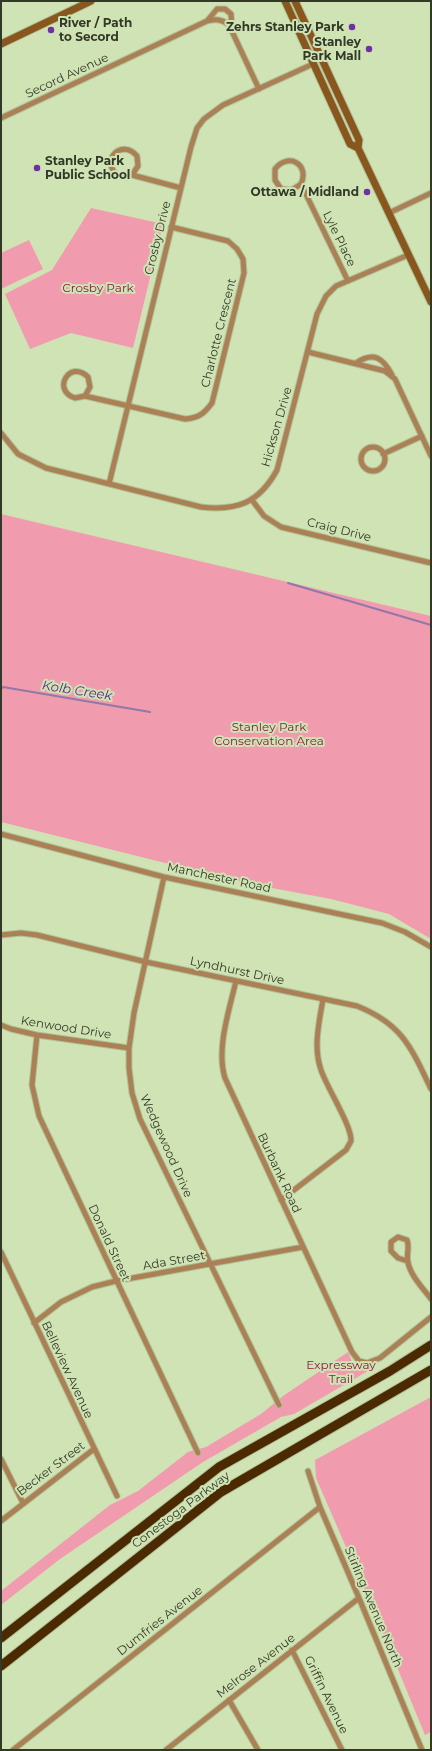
<!DOCTYPE html>
<style>
body{margin:0}
#map{position:relative;width:432px;height:1751px;overflow:hidden;background:#d0e3b4;font-family:Montserrat,sans-serif}
canvas{display:block}
.frame{position:absolute;inset:0;border:2px solid #323927;pointer-events:none}
</style>
<div id="map">
<canvas width="432" height="1751"></canvas>
<div class="frame"></div>
</div>
<script>
const ctx = document.querySelector('canvas').getContext('2d');
ctx.lineJoin = 'round';
function paint(path, color) {
  ctx.fillStyle = color;
  ctx.fill(path, 'evenodd');
}
function strokePath(path, color, width, dash) {
  ctx.strokeStyle = color;
  ctx.lineWidth = width;
  ctx.lineCap = dash ? 'butt' : 'round';
  ctx.setLineDash(dash || []);
  ctx.stroke(path);
}
function label(font, color, halo, rows, align = 'center') {
  ctx.font = font + ' Montserrat,sans-serif';
  ctx.lineWidth = 4;
  ctx.setLineDash([]);
  ctx.textBaseline = 'middle';
  ctx.strokeStyle = halo;
  ctx.fillStyle = color;
  for (const [text, x, y, turn = 0] of rows) {
    ctx.save();
    ctx.translate(x, y);
    ctx.rotate((+turn || 0) * Math.PI / 180);
    ctx.textAlign = isNaN(turn) ? turn : align;
    if (halo) ctx.strokeText(text, 0, 0);
    ctx.fillText(text, 0, 0);
    ctx.restore();
  }
}
paint(new Path2D(`
 M91 208 163 224 133 348 71 333 30 349 5 294 52 270Z
 M29 240 43 269 1 289V253Z
 M1 514 431 616V939L389 914 331 899 245 883 1 822Z
 M348 1352 354 1367 368 1371 294 1414 281 1417 203 1462 60 1559 1 1605V1591L110 1505 138 1491 188 1452 206 1447 261 1414 283 1396Z
 M431 1397V1732L425 1735 376 1616 316 1478 315 1460Z`), '#f09cae');
strokePath(new Path2D(`
 M288 583 431 625
 M1 689 3 687 150 712`), '#9078a9', 2);
const street = new Path2D(`
 M207 21 217 9H225L231 14 232 29
 M1 118 207 21C216 19 222 19 229 25L259 89
 M132 175 138 166 137 156C122 138 100 160 117 175L127 177 132 175 181 188
 M301 184 292 190 281 189 275 180V169C288 152 310 164 301 184L348 281
 M389 213 431 193
 M308 352 385 371 395 379 431 456
 M356 363C374 351 383 358 392 375
 M85 396 90 387 88 377C70 359 51 390 75 398L85 396 185 419C198 418 204 414 212 403L244 273 243 259 237 249 228 241 171 227
 M1 433 18 454 46 468 201 507C237 511 259 503 277 470L317 314 326 296 336 286 408 255
 M361 459a12 12 0 1 1 24 0a12 12 0 1 1-24 0Z
 M383 454 422 436
 M109 484 191 147 197 128 204 119 223 105 313 64
 M252 500 264 516 281 527 431 563
 M1 834 164 877 382 923 405 932 431 947
 M164 877 134 1013 129 1048V1068L132 1093 140 1119 279 1405
 M1 935 21 933 37 935 146 962 357 1006C402 1024 411 1047 431 1089
 M236 981C229 1011 216 1049 225 1078L352 1352 359 1361 367 1363 380 1358 431 1317
 M1 1025 11 1029 37 1035 129 1048
 M37 1035 32 1085 39 1116 198 1453
 M281 1200 346 1150 351 1141C352 1126 327 1088 321 1070 313 1047 319 1023 323 999
 M1 1252 117 1496
 M407 1261 398 1258 391 1251V1242L398 1237 407 1240C410 1248 406 1254 408 1262 410 1275 423 1288 431 1299
 M34 1323 61 1302 92 1287 116 1281 303 1247
 M1 1459 23 1503
 M308 1471 320 1507 359 1598 422 1750
 M1 1521 94 1449
 M292 1650 342 1750
 M229 1700 258 1750
 M13 1750 320 1507
 M166 1750 359 1598`);
const secondary = new Path2D(`
 M285 1 350 144 358 148 431 302
 M295 1 359 140 358 148
 M1 44 91 1`);
const highway = new Path2D(`
 M1 1638 219 1467 390 1371 431 1345
 M1 1666 221 1492 431 1370`);
strokePath(street, '#b0c198', 7);
strokePath(secondary, '#b0c198', 9);
strokePath(highway, '#b0c198', 11);
strokePath(street, '#ac8055', 5);
strokePath(secondary, '#89571e', 7);
strokePath(highway, '#4b2a01', 9);
for (const [x, y, r, color] of [
 [352,27,4,"#702fa4"],
 [51,30,4,"#702fa4"],
 [369,49,4,"#702fa4"],
 [37,168,4,"#702fa4"],
 [367,192,4,"#702fa4"]
]) {
  const dot = new Path2D();
  dot.arc(x, y, r, 0, 2 * Math.PI);
  ctx.fillStyle = color;
  ctx.fill(dot);
  strokePath(dot, '#d0e3b4', 1.5);
}
label('bold 12px', '#323927', '#d0e3b4', [
 ["River / Path",59,23,"left"],
 ["to Secord",59,37,"left"],
 ["Zehrs Stanley Park",344,27],
 ["Stanley",361,42],
 ["Park Mall",361,56],
 ["Stanley Park",45,161,"left"],
 ["Public School",45,175,"left"],
 ["Ottawa / Midland",359,192]
], 'right');
label('12px', '#323927', '#d0e3b4', [
 ["Secord Avenue",67,76,-25],
 ["Crosby Drive",158,238,-76],
 ["Lyle Place",339,239,64],
 ["Charlotte Crescent",219,333,-76],
 ["Hickson Drive",277,427,-74],
 ["Craig Drive",339,530,14],
 ["Manchester Road",219,878,12],
 ["Lyndhurst Drive",237,971,12],
 ["Kenwood Drive",66,1028,9],
 ["Wedgewood Drive",166,1146,66],
 ["Burbank Road",279,1173,65],
 ["Donald Street",109,1243,65],
 ["Ada Street",174,1261,-10],
 ["Belleview Avenue",67,1370,65],
 ["Becker Street",51,1469,-37],
 ["Conestoga Parkway",181,1510,-37],
 ["Stirling Avenue North",373,1607,67],
 ["Dumfries Avenue",160,1621,-38],
 ["Melrose Avenue",256,1666,-38],
 ["Griffin Avenue",326,1695,64]
]);
label('12px', '#891a41', '#d0e3b4', [
 ["Crosby Park",98,288],
 ["Stanley Park",269,727],
 ["Conservation Area",269,741],
 ["Expressway",341,1365],
 ["Trail",341,1379]
]);
label('italic 13px', '#5a2984', '#d0e3b4', [
 ["Kolb Creek",77,691,9]
]);
</script>
